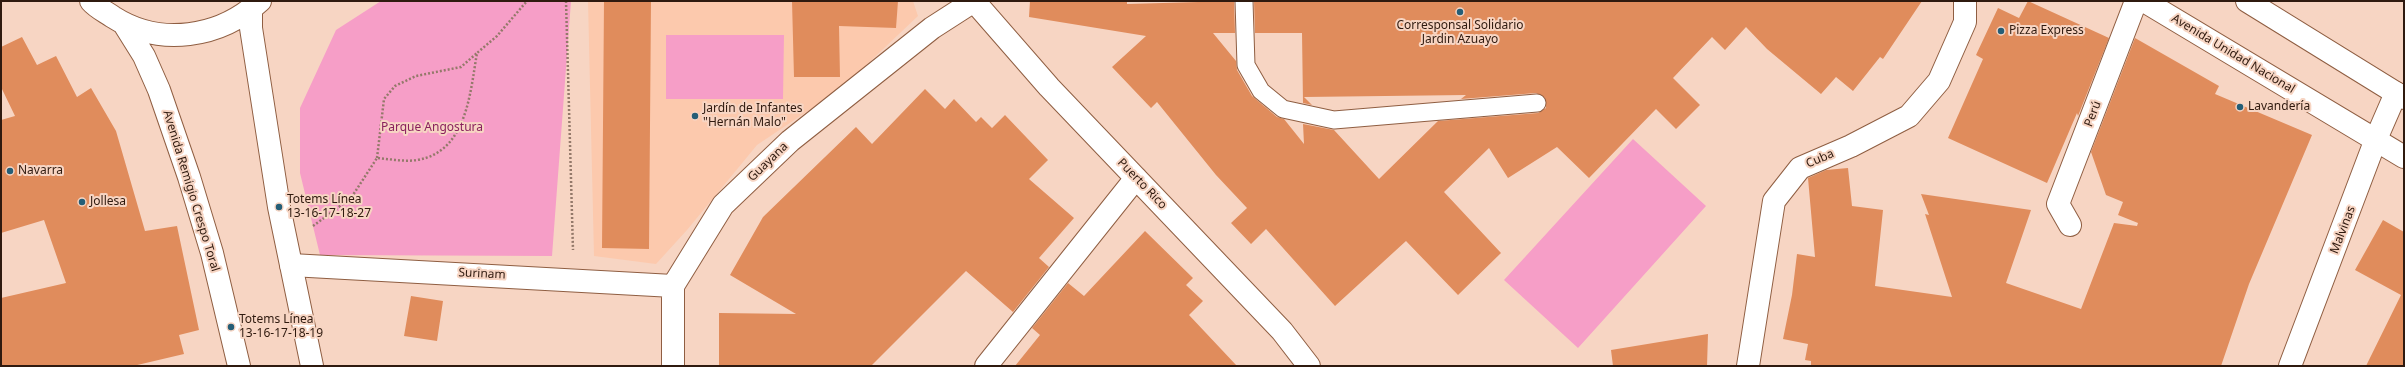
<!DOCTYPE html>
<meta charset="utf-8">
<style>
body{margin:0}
#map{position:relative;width:2405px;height:367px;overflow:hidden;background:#f7d5c3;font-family:"Noto Sans",sans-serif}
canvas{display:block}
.frame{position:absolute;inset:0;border:2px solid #2f1a0f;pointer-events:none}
</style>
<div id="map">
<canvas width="2405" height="367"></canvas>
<div class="frame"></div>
</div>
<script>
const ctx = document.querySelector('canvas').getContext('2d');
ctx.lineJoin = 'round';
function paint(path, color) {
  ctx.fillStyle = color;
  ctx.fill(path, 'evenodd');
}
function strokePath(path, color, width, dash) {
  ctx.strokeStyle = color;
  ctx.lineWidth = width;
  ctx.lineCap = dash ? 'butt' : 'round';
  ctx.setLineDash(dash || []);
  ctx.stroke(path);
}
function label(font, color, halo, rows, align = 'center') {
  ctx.font = font + ' "Noto Sans",sans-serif';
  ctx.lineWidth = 4;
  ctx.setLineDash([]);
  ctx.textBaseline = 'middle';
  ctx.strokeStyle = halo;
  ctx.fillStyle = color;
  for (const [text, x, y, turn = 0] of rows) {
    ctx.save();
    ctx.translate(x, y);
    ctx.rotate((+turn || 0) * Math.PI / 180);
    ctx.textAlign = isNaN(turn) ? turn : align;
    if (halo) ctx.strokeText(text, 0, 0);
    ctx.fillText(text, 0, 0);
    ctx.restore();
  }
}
paint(new Path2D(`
 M588 1H913L918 16 842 88 757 145 687 230 656 264 594 256Z`), '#fcc9ad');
paint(new Path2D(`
 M381 1H571L552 256 320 255 300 173V108L336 30Z
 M666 35H784L783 99H666Z
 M1633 139 1706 206 1578 348 1504 280Z`), '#f69ec7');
paint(new Path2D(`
 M604 1H651L649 249 602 248Z
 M792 1H898L896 28 839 26 840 77H794Z
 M1030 1H1127V4L1234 1 1235 33H1213L1236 61 1237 70 1252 96 1277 117 1284 119 1304 144 1303 124 1334 130 1379 179 1438 121 1538 113 1546 108 1545 98 1536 93 1461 99 1466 95 1304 97 1312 105 1303 103 1302 33H1255L1254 1H1922L1883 59 1880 57 1853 91 1836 77 1821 94 1767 49 1746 27 1725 50 1712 37 1673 78 1700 105 1676 129 1656 109 1589 178 1557 147 1508 178 1489 148 1444 192 1501 253 1458 295 1406 241 1335 306 1266 229 1251 244 1231 223 1247 208 1216 175 1157 102 1151 108 1112 67 1146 36 1029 17Z
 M2028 1 2109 38 2078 116 2077 113 2047 183 1948 138 1983 59 1976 55 1998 8 2019 18Z
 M22 37 37 65 56 56 77 97 91 88 116 131 145 231 177 226 199 330 179 335 184 354 133 366H1V298L66 283 44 220 1 233V120L15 116 1 87V47Z
 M2135 38 2219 86 2215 94 2312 135 2249 284 2221 366H1811V361L1805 360 1808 344 1783 339 1792 295 1797 254 1815 257 1808 178 1826 170 1848 168 1852 206 1883 210 1875 286 1952 297 1925 214 1929 215 1921 194 2031 210 2006 283 2081 309 2114 223 2137 226 2138 223 2118 215 2123 202 2106 195 2091 152Z
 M925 89 945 109 954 99 976 122 981 117 992 128 1005 115 1048 160 1029 179 1074 218 1039 258 1049 267 1013 312 966 271 871 366H719V313L796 314 730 275 763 217 856 127 872 144Z
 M2383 220 2404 232V366H2366L2401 295 2355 270Z
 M1145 231 1193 278 1186 285 1203 301 1189 315 1237 366H1015L1040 335 1032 328 1068 283 1084 296Z
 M411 296 443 301 437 341 404 336Z
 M1708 334 1707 366H1613L1611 350Z`), '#e08c5c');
const lane = new Path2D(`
 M1244 1 1246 65 1261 91 1283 109 1334 120 1537 103`);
const street = new Path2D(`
 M974 1 1049 87 1282 331 1309 366
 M2070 225 2058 204 2136 1
 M291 265 673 286
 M673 366V286L723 205 790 141 932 28 974 1
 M986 366 1136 178
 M1748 366 1774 201 1800 168 1851 146 1909 116 1939 81 1965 22V1
 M2290 366 2376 139 2396 93`);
const secondary = new Path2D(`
 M91 1C97 8 106 12 113 17 160 47 220 38 260 1
 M2144 1 2404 157
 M2247 1 2404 98
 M251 9V28L279 207 312 366
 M124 24 144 56 159 90 189 177 212 253 239 366`);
strokePath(lane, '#8f5e42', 19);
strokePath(street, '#8f5e42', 24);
strokePath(secondary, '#8f5e42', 24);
strokePath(new Path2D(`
 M566 1 573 250
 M377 158 384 99 395 86 416 76 461 67 477 53
 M313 226 351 198 377 158C390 159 404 162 417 160 467 152 470 93 477 53L497 36 527 1`), '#94796a', 2.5, [2, 2]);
strokePath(lane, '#fff', 17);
strokePath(street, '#fff', 22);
strokePath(secondary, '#fff', 22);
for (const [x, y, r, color] of [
 [1460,12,4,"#245e77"],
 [2001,31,4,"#245e77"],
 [2240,107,4,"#245e77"],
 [695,116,4,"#245e77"],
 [10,171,4,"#245e77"],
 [82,202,4,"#245e77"],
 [279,207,4,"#245e77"],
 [231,327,4,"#245e77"]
]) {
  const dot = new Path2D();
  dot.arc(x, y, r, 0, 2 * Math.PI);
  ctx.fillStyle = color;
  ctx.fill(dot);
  strokePath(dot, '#f7d5c3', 1.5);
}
label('12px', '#2f1a0f', '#f7d5c3', [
 ["Corresponsal Solidario",1460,26,"center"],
 ["Jardin Azuayo",1460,40,"center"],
 ["Pizza Express",2009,31],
 ["Lavandería",2248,107],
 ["Jardín de Infantes",703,109],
 ["\"Hernán Malo\"",703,123],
 ["Navarra",18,171],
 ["Totems Línea",287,200],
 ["13-16-17-18-27",287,214],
 ["Jollesa",90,202],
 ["Totems Línea",239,320],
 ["13-16-17-18-19",239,334]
], 'left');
label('12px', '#2f1a0f', '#f7d5c3', [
 ["Avenida Unidad Nacional",2233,54,31],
 ["Perú",2093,114,-69],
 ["Cuba",1820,159,-23],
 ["Guayana",768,162,-44],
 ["Puerto Rico",1142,184,46],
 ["Avenida Remigio Crespo Toral",191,191,73],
 ["Malvinas",2343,230,-69],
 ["Surinam",482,274,3]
]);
label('12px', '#89215d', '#f7d5c3', [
 ["Parque Angostura",432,128]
]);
</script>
